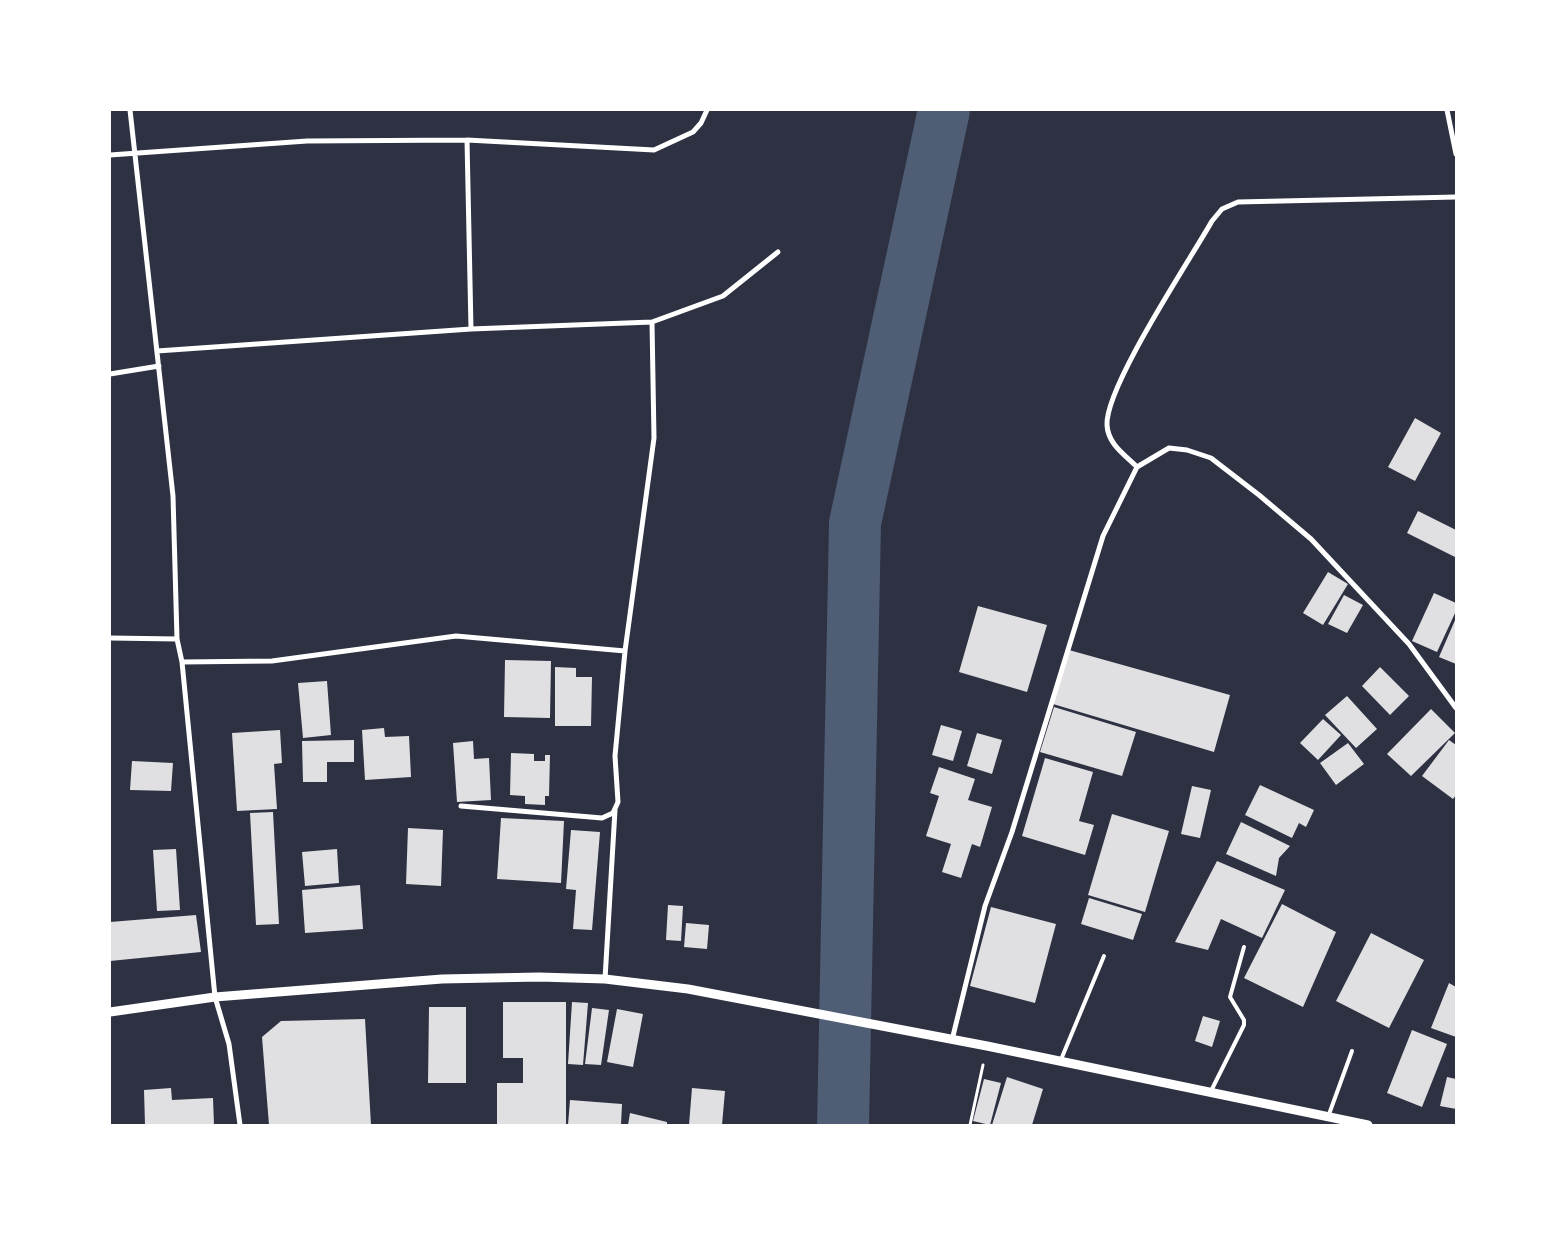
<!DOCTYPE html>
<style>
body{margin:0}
#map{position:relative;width:1566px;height:1235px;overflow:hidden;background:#2d3142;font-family:Jost,sans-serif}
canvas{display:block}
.frame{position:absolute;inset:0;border:111px solid #fff;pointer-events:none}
</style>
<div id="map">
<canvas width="1566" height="1235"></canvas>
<div class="frame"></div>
</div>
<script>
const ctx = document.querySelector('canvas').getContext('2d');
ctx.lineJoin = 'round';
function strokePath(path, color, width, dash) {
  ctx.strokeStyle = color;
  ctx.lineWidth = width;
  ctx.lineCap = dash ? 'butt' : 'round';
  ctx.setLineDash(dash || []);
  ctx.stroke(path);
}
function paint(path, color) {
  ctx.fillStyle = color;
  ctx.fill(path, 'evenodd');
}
strokePath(new Path2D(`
 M843 1125 855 523 944 110`), '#4f5d75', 52);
paint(new Path2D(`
 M1415 418 1441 433 1415 481 1388 467Z
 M1418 511 1456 530 1455 557 1407 533Z
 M1328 572 1348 584 1323 625 1303 613Z
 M1434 593 1456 603V611L1437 652 1412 641Z
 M1344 595 1363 605 1347 633 1328 624Z
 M978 606 1047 625 1027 692 959 672Z
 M1456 618V664L1439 657Z
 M1069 650 1230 695 1214 752 1053 704Z
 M505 660 551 661 550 718 504 717Z
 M555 667 576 668V677H592L591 726H555Z
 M1380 667 1409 696 1390 715 1362 686Z
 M327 681 331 735 303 738 298 683Z
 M1347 696 1377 729 1356 748 1325 715Z
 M1054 707 1136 732 1122 776 1040 752Z
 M1431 709 1455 733 1411 776 1387 754Z
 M1323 719 1341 735 1318 760 1300 743Z
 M941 725 962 731 953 761 932 755Z
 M384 728 385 737 409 736 411 777 365 780 362 730Z
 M280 730 282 763 274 764 277 809 237 811 232 733Z
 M977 733 1002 740 992 774 967 766Z
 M354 740V762H327V782H303L302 741Z
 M1449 740 1456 745V795L1453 799 1422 776Z
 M473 741 474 759 489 758 491 800 457 802 453 743Z
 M1348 743 1364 764 1336 785 1320 763Z
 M511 753 534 754V761H545V755H550L549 796H545V805L525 804V796L510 795Z
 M1045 758 1093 772 1079 821 1094 825 1085 855 1022 836Z
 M132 761 173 763 171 791 130 790Z
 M939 767 975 779 968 800 992 807 980 847 972 844 961 878 942 872 951 844 926 836 939 796 930 793Z
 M1260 785 1314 810 1306 827 1299 823 1292 838 1245 815Z
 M1192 786 1211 790 1200 838 1181 834Z
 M273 812 279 924 256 925 250 813Z
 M1112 814 1169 831 1145 912 1088 895Z
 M501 818 564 821 561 883 497 879Z
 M1241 822 1290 846 1279 858 1276 876 1226 854Z
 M408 828 443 830 441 886 406 884Z
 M571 830 600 832 592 930 573 929 576 890 566 889Z
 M176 849 180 910 157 911 153 850Z
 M337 849 339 883 305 886 302 852Z
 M1217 861 1285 890 1262 938 1221 919 1208 950 1175 942Z
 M360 885 363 929 305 933 302 890Z
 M1089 898 1142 914 1133 940 1081 924Z
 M1282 904 1336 932 1303 1007 1244 978Z
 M668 905 683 906 681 941 666 940Z
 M991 907 1056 924 1035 1003 970 986Z
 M196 915 201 952 110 961V922Z
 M686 923 709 925 707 949 684 947Z
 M1371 933 1424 960 1389 1028 1336 1001Z
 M1449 983 1456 987V1037L1431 1028Z
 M503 1002H566V1125H497V1083H523V1058H503Z
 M572 1002 588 1003 583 1065 568 1064Z
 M429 1007H466V1083H428Z
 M592 1008 609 1010 601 1065 585 1064Z
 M617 1009 643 1014 633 1067 607 1062Z
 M1203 1016 1220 1021 1212 1047 1195 1041Z
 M365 1019 371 1125H269L262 1037 281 1021Z
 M1412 1030 1447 1044 1422 1107 1387 1093Z
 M1007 1077 1043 1089 1032 1125H992Z
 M1447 1077 1456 1079V1109L1440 1106Z
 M984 1079 1001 1083 990 1125 973 1121Z
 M171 1088 172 1100 213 1098 214 1125H145L144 1090Z
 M692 1088 725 1091 722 1125H689Z
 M570 1100 622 1104 621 1125H568Z
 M630 1113 667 1122V1125H628Z`), '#e0e0e3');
strokePath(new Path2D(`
 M970 1125 983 1065`), '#fff', 3);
strokePath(new Path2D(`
 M1060 1062 1104 956
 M1210 1093 1244 1025V1020L1230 997 1244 947
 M1328 1117 1352 1051`), '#fff', 4);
strokePath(new Path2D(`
 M130 110 173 496 177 639 182 662 215 997 229 1044 240 1125
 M1447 110 1456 154
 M467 140 471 329
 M110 155 307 141 467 140 654 150 693 132 701 123 707 110
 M652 322 723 296 778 252
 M157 351 471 329 652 322 654 438 625 651 615 756 618 802 613 813 602 818 461 806
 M110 374 159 366
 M1137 467C1124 454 1108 444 1107 425 1105 387 1190 260 1212 221L1222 209 1238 202 1456 197
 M110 638 177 639
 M182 662 272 661 456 636 625 651
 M605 979 615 810
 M952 1040 985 906 1012 832 1103 536 1137 467 1169 448 1187 450 1211 458 1259 495 1311 539 1409 644 1456 708`), '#fff', 5);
strokePath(new Path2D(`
 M110 1012 215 997 442 979 539 977 605 979 688 989 987 1046 1368 1125`), '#fff', 9);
</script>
